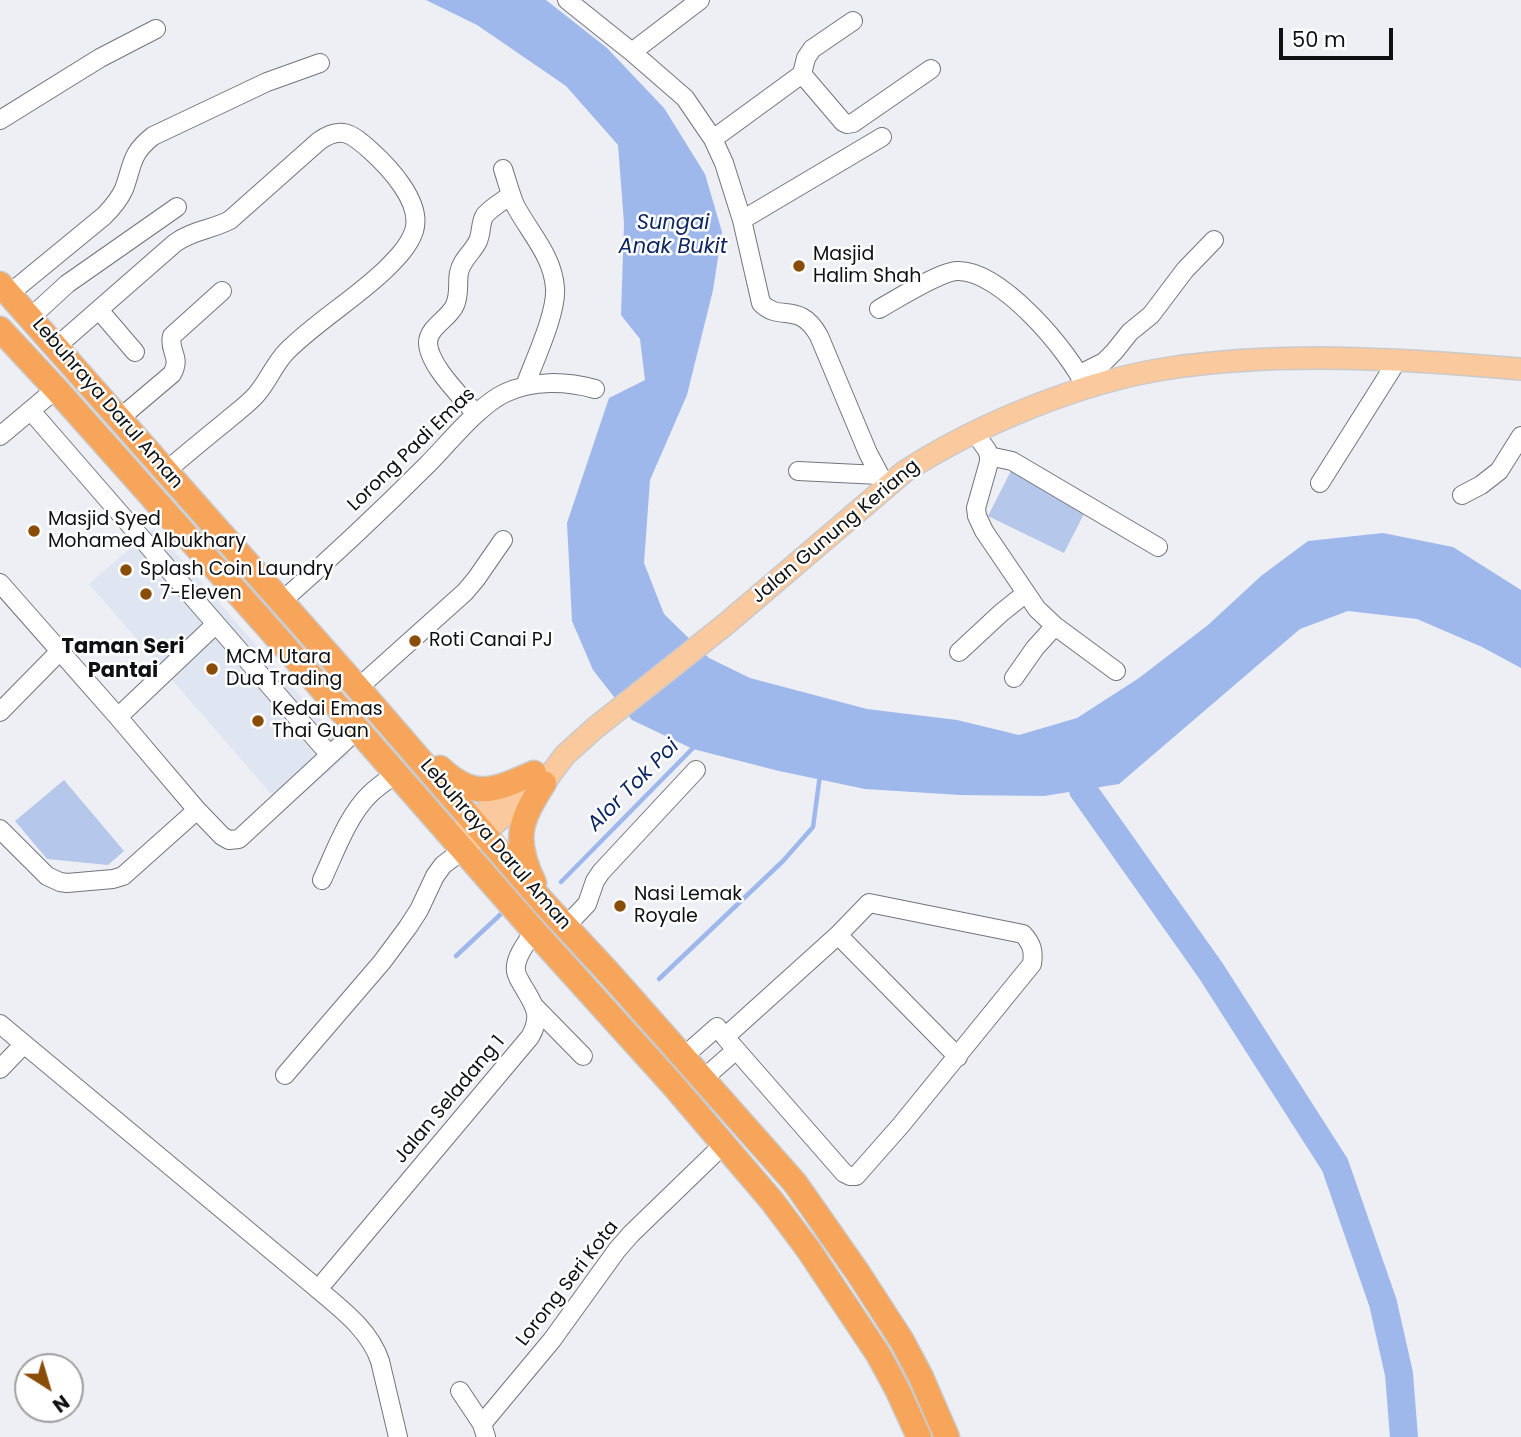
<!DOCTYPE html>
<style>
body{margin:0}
#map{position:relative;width:1521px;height:1437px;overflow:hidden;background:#edeff4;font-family:Poppins,sans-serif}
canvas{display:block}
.north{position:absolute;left:14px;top:1353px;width:70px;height:70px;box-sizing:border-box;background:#fff;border:2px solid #9f9fa0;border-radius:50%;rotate:143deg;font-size:19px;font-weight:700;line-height:28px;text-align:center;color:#0f1012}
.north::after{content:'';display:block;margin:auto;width:24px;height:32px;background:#894d08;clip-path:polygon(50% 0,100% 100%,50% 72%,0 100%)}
.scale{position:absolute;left:1279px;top:28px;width:114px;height:32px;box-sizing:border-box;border:4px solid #0f1012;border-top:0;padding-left:9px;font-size:21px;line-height:24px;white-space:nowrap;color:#0f1012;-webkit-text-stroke:5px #fff;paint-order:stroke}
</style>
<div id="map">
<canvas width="1521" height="1437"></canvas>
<div class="north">N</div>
<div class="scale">50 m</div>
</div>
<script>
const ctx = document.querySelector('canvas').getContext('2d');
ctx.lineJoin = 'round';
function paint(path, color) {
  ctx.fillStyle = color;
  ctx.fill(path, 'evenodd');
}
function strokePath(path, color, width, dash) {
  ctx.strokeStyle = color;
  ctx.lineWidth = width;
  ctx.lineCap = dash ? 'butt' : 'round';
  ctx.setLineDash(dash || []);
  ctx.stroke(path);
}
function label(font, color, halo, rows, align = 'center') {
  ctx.font = font + ' Poppins,sans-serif';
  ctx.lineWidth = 5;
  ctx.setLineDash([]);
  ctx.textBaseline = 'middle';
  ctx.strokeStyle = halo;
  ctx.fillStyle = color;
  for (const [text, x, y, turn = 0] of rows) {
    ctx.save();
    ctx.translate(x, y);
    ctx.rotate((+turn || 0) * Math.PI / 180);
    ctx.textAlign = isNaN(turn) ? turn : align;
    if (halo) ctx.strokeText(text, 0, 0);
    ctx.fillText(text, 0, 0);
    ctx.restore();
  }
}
paint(new Path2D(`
 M154 528 350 753 285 810 89 584Z`), '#dfe5f1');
paint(new Path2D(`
 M1014 465 1090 502 1064 553 988 516Z
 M64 780 124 851 108 865 47 859 15 821Z`), '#b5c7ea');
paint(new Path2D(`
 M426 0H546L607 48 664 108 705 174 722 232 713 290 687 395 650 480 644 563 664 614 709 658 750 678 867 709 957 720 1019 735 1077 718 1139 678 1208 625 1261 576 1308 541 1383 533 1453 547 1521 590V668L1482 647 1417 619 1348 611 1300 629 1119 784 1044 796 960 795 865 789 779 771 693 749 632 720 593 670 572 621 567 523 609 398 645 380 640 339 621 315 624 223 618 145 566 86 477 25Z`), '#9eb8ec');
strokePath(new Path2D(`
 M561 882 695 746
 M456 956 502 913
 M659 979 783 861 813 827 820 775`), '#9eb8ec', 4.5);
strokePath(new Path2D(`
 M1080 754 1083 790 1211 971 1335 1165 1383 1303 1399 1374 1404 1437`), '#9eb8ec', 28);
const minor = new Path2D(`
 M567 0 632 52 685 98 713 139 724 163 742 220 761 303C780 323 799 300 819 336L868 453 886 487
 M632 52 700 0
 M802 74 843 122 847 124 853 123 931 69
 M0 120 100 58 156 29
 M713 139 802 74 806 58 812 49 853 21
 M503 169C507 181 510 193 515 205 529 232 553 256 555 288 557 313 534 361 525 386
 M742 220 882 137
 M9 294 104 216C112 208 119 200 124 189 133 165 130 154 153 136L267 82 320 63
 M879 309C897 299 939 272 957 271 1000 269 1070 352 1086 388
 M99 310 135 352
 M30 318 67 284 177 207
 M56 347 175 243C193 230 211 230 230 220L319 141C341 125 352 134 370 150 389 167 423 203 414 231 409 246 397 258 386 269 355 299 317 321 287 351 274 364 268 382 256 395 246 406 234 414 224 423 204 439 185 455 166 471
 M1080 374 1104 362 1114 352 1130 332 1151 315 1185 270 1214 240
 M31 411 329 754
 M476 414C462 397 429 366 428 343 428 327 449 319 455 305 460 294 457 283 459 273 461 260 473 252 478 241 482 232 480 222 485 215 492 207 503 201 511 195
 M120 418 172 374C182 357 168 351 172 336L222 291
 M974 432 987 450 989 456V462L976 508 977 516 984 531 1037 609 1055 626 1116 671
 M0 436 56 389
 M989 456 1012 461 1158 547
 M798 471 879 475
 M1320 483 1397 361
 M1462 495 1481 485 1499 471 1521 436
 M0 583 118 717 197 810 222 836 229 840 239 839 358 729
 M281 602C331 558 380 512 427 465 448 444 479 405 505 393 533 380 566 381 595 389
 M959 652 1001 613 1026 593
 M1014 678 1035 648 1055 626
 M358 688 465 592 476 579 503 540
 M0 712 60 651
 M118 717 216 624
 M0 829 47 876 60 882 67 883 113 879 123 876 132 868 197 810
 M322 880C335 852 348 815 370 794 378 786 388 780 396 773
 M566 926 587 904 595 881 601 872 696 770
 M838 935 958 1057
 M535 1007 583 1056
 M0 1024 313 1285C338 1307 369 1328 380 1361L398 1437
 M683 1057 717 1027 725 1037 844 1173 850 1176H856L901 1125 1032 964C1034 951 1032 944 1023 934L869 903 838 935 725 1037
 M0 1069 24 1044
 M285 1075 382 962 408 927 419 910 435 876 443 865 463 850
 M703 1079 736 1050
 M325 1281 530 1037C544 1013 532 1003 520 981 517 976 515 971 516 966 517 954 528 941 534 931
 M460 1391 482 1424 486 1437
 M482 1424 552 1340 617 1250 631 1234 723 1145`);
const major = new Path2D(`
 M460 832 522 782
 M463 850 544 783 565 755 595 728 726 624 904 472C978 424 1083 381 1170 368 1287 351 1405 359 1521 369`);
const highway = new Path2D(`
 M0 284 358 688 543 902 608 972 795 1183 858 1273 902 1341 921 1377 947 1437
 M0 329 56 389 266 625 534 931 673 1085 772 1201 808 1249 878 1354 897 1389 919 1437
 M440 768C475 801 495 790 534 773
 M534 883C513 839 519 822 544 783`);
strokePath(minor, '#73757a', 20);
strokePath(major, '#cacacb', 24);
strokePath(highway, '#cacacb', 27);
strokePath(minor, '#fff', 18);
strokePath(major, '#fac99d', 21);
strokePath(highway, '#f7a55b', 24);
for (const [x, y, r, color] of [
 [799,266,7,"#894d08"],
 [34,531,7,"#894d08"],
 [126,570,7,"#894d08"],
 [146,594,7,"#894d08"],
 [415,641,7,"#894d08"],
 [212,669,7,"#894d08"],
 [258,721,7,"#894d08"],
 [620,906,7,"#894d08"]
]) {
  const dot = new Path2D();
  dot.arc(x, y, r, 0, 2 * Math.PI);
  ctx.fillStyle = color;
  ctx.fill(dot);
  strokePath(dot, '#fff', 2.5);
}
label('19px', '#0f1012', '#fff', [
 ["Masjid",813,255],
 ["Halim Shah",813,277],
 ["Masjid Syed",48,520],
 ["Mohamed Albukhary",48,542],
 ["Splash Coin Laundry",140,570],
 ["7-Eleven",160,594],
 ["Roti Canai PJ",429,641],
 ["MCM Utara",226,658],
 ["Dua Trading",226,680],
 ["Kedai Emas",272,710],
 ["Thai Guan",272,732],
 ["Nasi Lemak",634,895],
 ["Royale",634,917]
], 'left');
label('19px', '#0f1012', '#fff', [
 ["Lebuhraya Darul Aman",107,404,49],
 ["Lorong Padi Emas",412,450,-44],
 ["Jalan Gunung Keriang",836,532,-40],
 ["Lebuhraya Darul Aman",495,845,49],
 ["Jalan Seladang 1",450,1100,-50],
 ["Lorong Seri Kota",568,1284,-52]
]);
label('italic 21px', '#0d2762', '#fff', [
 ["Sungai",673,224],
 ["Anak Bukit",673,248],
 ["Alor Tok Poi",634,786,-45]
]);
label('bold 21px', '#0f1012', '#fff', [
 ["Taman Seri",123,648],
 ["Pantai",123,672]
]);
</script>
